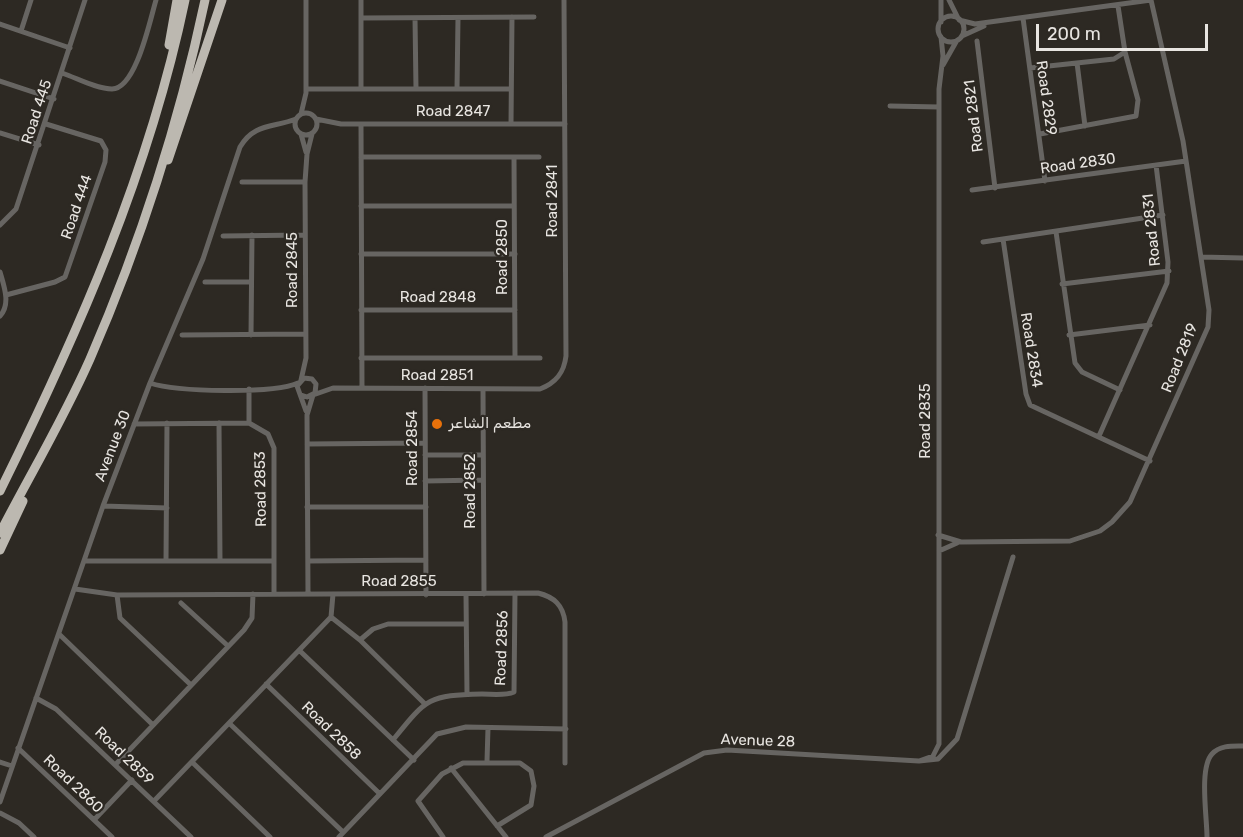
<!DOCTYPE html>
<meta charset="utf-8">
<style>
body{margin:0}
#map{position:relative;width:1243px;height:837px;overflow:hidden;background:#2d2923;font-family:Rubik,sans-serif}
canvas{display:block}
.scale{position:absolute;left:1036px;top:24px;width:172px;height:27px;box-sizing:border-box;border:3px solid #e8e5e1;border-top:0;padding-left:8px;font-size:18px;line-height:21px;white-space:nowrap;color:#e8e5e1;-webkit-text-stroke:4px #2d2923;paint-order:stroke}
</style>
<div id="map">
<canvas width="1243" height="837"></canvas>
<div class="scale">200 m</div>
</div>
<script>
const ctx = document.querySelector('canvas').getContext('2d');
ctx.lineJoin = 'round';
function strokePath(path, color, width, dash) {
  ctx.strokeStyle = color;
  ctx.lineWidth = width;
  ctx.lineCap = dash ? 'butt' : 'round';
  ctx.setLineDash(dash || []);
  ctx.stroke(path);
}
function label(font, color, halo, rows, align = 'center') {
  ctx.font = font + ' Rubik,"Noto Sans Arabic",sans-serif';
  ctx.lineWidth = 4.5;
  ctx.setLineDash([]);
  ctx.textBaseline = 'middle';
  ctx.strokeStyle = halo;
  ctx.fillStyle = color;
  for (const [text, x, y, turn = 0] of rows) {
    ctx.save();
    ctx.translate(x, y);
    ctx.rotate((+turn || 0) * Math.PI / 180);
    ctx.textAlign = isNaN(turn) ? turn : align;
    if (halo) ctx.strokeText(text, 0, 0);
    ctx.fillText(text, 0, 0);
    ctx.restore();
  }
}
strokePath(new Path2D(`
 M361 0V89
 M949 0 959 20 975 24 1151 0
 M938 29a13 13 0 1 1 26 0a13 13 0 1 1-26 0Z
 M361 18 534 17
 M415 18 416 89
 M1023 18 1045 181
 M941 22V0
 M0 24 70 48
 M21 31 31 0
 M962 36 984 26
 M977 41 995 188
 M1077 63 1085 126
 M943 65 956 42
 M1030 68 1114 59 1125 52
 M62 73C77 78 96 89 112 89 136 89 150 20 156 0
 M0 81 54 99
 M306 89H511
 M457 89 458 18
 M890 106 939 107
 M295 124a11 11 0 1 1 22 0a11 11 0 1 1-22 0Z
 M301 114 306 93V0
 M316 119 341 124H565
 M361 124 362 388
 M511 124 512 17
 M0 133 39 145
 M301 134 306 152
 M1040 134 1136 116 1138 100 1125 52 1118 6
 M361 157H539
 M514 157 515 357
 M242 182H305
 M972 190 1186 161
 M361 206H514
 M0 225 16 209 85 0
 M1056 232 1075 363 1082 372 1120 390
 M223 236 305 235
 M1003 239 1026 394 1030 405 1150 461
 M983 242 1163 215
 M361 254H515
 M1201 257 1243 258
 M0 272C4 286 11 304 0 316
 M205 282H251
 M1062 284 1169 271
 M6 295 55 282 65 277 105 162 106 150 101 141 46 124
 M361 310H515
 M182 335 305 334
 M251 335 252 235
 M1069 335 1150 325
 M361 358H540
 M301 380 306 358 305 182 307 154 312 134
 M150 383C177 392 273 394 298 383
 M425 388 426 595
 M249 389V423
 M483 389 484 594
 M301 395 307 397 315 393 316 384 312 379 304 378 297 386 306 411
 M219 423 220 561
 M134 424 249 423 268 434 274 448V594
 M1099 436 1167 283 1168 262 1156 165
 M307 444 425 443
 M425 455H483
 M425 481 483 480
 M103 506 167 508
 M307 507H426
 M938 535 961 542 1070 541 1100 531 1112 522 1130 502 1208 327 1209 310 1183 141 1151 0
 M939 551 957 543
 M85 561H274
 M166 561 167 423
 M308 561 426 560
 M75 589 117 595 538 593C554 597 563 605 565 622V763
 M308 594 307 415 313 395 333 388 540 389C556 383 564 373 566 356L564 0
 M466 594 467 694
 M117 595 120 618 191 685
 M181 603 228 646
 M331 617 360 640 424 703
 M59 634 153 725
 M360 640 373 629 388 624H466
 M300 651 414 760
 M266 684 380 794
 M36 698 56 709 191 837
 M229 723 343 832
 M393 740C426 699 428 695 482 694 492 694 505 696 514 692L515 593
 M18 748 112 837
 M487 761 488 728
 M919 761 933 756 939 744V89L943 56 941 37
 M0 762 12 766
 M192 762 270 837
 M116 764 244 630 252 618 253 594
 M451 768 506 837
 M154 801 331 617 333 594
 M0 802 103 506 150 383 203 259 240 147C254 123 273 128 296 119
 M0 813 19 823 34 837
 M94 820 132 780
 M339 837 437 734 466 727 566 729
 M443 837 418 801 442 774 463 763H520L531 771 534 786 531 805 497 826
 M546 837 704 753 727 750 919 761 938 759 957 739 1013 557
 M1207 837C1207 817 1199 768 1212 754 1220 745 1233 746 1243 746`), '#676562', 5);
strokePath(new Path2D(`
 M169 45 177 0
 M168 160 222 0
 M0 491C78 333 149 173 185 0
 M0 533C30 475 64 418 90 359 140 244 179 123 205 0
 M0 550 23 501`), '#bcb8b0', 9);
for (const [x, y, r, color] of [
 [437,424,6,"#e8710a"]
]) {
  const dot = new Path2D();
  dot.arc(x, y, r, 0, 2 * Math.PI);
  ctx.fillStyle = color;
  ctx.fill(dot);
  strokePath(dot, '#2d2923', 2);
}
label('15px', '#e8e5e1', '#2d2923', [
 ["Road 2829",1046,98,82],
 ["Road 445",37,112,-72],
 ["Road 2847",453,112],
 ["Road 2821",974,116,-97],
 ["Road 2830",1078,164,-8],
 ["Road 2841",553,201,-90],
 ["Road 444",77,207,-71],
 ["Road 2831",1152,230,-96],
 ["Road 2850",503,257,-90],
 ["Road 2845",293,270,-90],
 ["Road 2848",438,298],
 ["Road 2834",1031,350,81],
 ["Road 2819",1180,358,-68],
 ["Road 2851",437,376],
 ["Road 2835",926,421,-90],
 ["Avenue 30",113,446,-69],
 ["Road 2854",413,448,-90],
 ["Road 2853",261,489,-91],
 ["Road 2852",471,491,-90],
 ["Road 2855",399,582],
 ["Road 2856",502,648,-88],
 ["Road 2858",331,731,44],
 ["Avenue 28",758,741,2],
 ["Road 2859",124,756,44],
 ["Road 2860",73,784,44]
]);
label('15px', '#e8e5e1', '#2d2923', [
 ["مطعم الشاعر",449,424]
], 'left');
</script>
